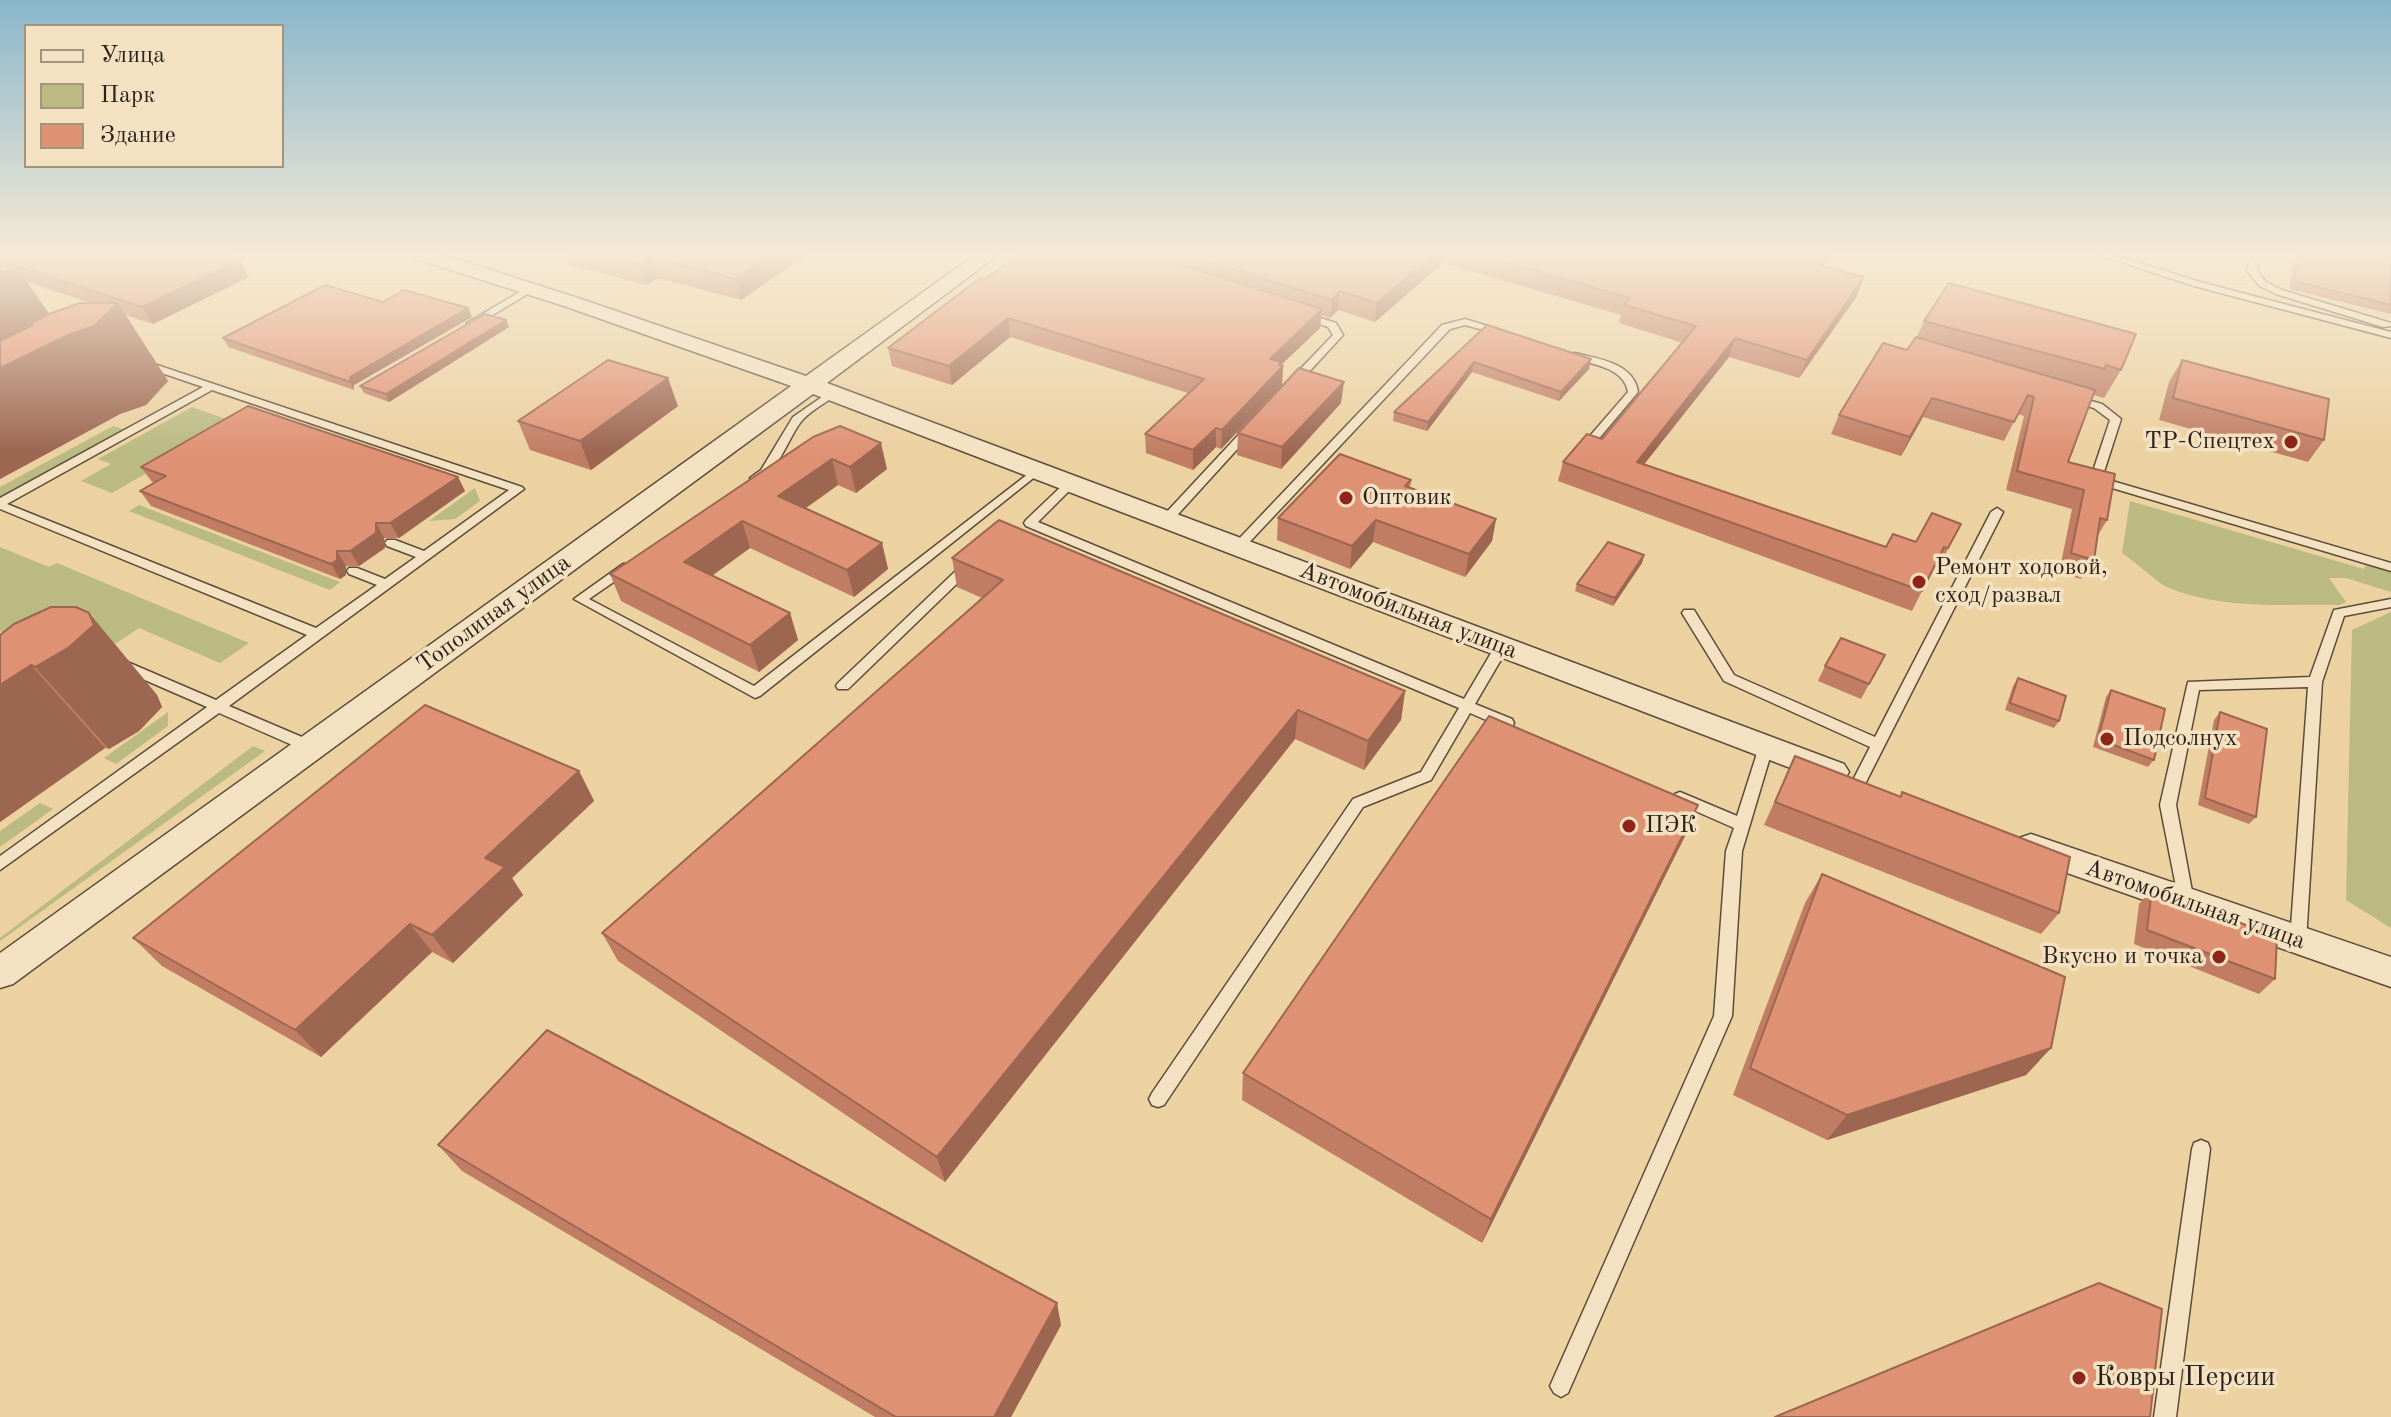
<!DOCTYPE html>
<meta charset="utf-8">
<style>
body{margin:0}
#map{position:relative;width:2391px;height:1417px;overflow:hidden;background:#ecd1a1;font-family:"Old Standard TT",serif}
canvas{display:block}
.legend{position:absolute;left:24px;top:24px;width:260px;height:144px;box-sizing:border-box;background:#f3e1c2;border:2px solid #a3947e;margin:0;padding:10px 14px;list-style:none;font-size:24px;color:#2a2119}
.legend li{display:flex;align-items:center;gap:16px;height:40px}
.legend b{width:40px;border:2px solid #a3947e}
</style>
<div id="map">
<canvas width="2391" height="1417"></canvas>
<ul class="legend">
<li><b style="height:10px;background:#f3e1c2"></b>Улица</li>
<li><b style="height:22px;background:#baba82"></b>Парк</li>
<li><b style="height:22px;background:#df9174"></b>Здание</li>
</ul>
</div>
<script>
const ctx = document.querySelector('canvas').getContext('2d');
ctx.lineJoin = 'round';
function paint(path, color) {
  ctx.fillStyle = color;
  ctx.fill(path, 'evenodd');
}
function strokePath(path, color, width, dash) {
  ctx.strokeStyle = color;
  ctx.lineWidth = width;
  ctx.lineCap = dash ? 'butt' : 'round';
  ctx.setLineDash(dash || []);
  ctx.stroke(path);
}
function label(font, color, halo, rows, align = 'center') {
  ctx.font = font + ' "Old Standard TT",serif';
  ctx.lineWidth = 7;
  ctx.setLineDash([]);
  ctx.textBaseline = 'middle';
  ctx.strokeStyle = halo;
  ctx.fillStyle = color;
  for (const [text, x, y, turn = 0] of rows) {
    ctx.save();
    ctx.translate(x, y);
    ctx.rotate((+turn || 0) * Math.PI / 180);
    ctx.textAlign = isNaN(turn) ? turn : align;
    if (halo) ctx.strokeText(text, 0, 0);
    ctx.fillText(text, 0, 0);
    ctx.restore();
  }
}
paint(new Path2D(`
 M192 407 235 422 112 493 81 481 111 464 98 459Z
 M113 426 126 430 0 499V487Z
 M475 488 480 501 455 519 429 521Z
 M2130 501 2364 569 2366 565 2391 572V592L2346 578H2329L2346 602 2339 605C2282 604 2221 610 2167 587 2158 583 2133 560 2122 553Z
 M139 505 340 582 330 590 129 511Z
 M0 547 49 567 57 563 249 643 220 663 139 628 80 667 0 631Z
 M2391 612V928L2346 900 2352 630Z
 M168 712V726L116 764 104 758Z
 M253 746 265 751 0 941V938Z
 M40 803 53 809 0 847V831Z`), '#baba82');
const service = new Path2D(`
 M2100 255H2115L2200 282 2391 332V338L2194 286Z
 M2251 257 2259 259 2257 271 2266 282 2282 290 2391 323V326L2383 327 2276 294 2260 286 2247 271Z
 M528 287 536 289 476 325 467 323Z
 M1302 314H1308L1336 323 1343 335 1296 386 1292 387 1287 384 1288 382 1333 335 1328 327 1302 318Z
 M1465 319 1507 332 1502 335 1465 325 1450 329 1243 549H1235L1233 546 1235 543 1442 325Z
 M1575 353C1599 359 1634 363 1638 392L1591 448H1583V444L1628 392C1624 367 1591 364 1571 358V354Z
 M145 361 522 487 524 489 229 706 316 743 318 747 316 751H306L219 713 0 870V856L207 707 115 667 113 664 115 661H125L216 700 307 635 0 509V498L203 387 141 366V362ZM212 390 509 490 424 551 395 540H387L385 543 387 546 416 557 385 579 357 568H349L347 571 349 574 377 585 316 628 7 504Z
 M832 390 836 391V395C824 404 808 412 800 423 787 440 775 482 752 480L750 478 761 470 793 417Z
 M2073 396 2102 404 2121 419 2102 478 2391 563V571L2092 482 2090 480 2110 420 2094 408 2069 401V397Z
 M1248 428 1252 429V433L1171 522H1163L1161 519 1163 516 1244 429Z
 M1037 467 1041 468V472L760 696 755 698 574 599 623 564H631L633 567 631 570 589 599 754 686Z
 M1071 480 1077 483 1038 522 1464 699 1497 643 1502 641 1509 646 1475 704 1512 719 1514 723 1512 727H1502L1470 713 1431 780 1363 807 1164 1105 1158 1107 1152 1105 1149 1099 1152 1093 1353 799 1421 772 1459 708 1026 526 1024 523 1026 520 1067 481Z
 M1997 508 2003 512 1864 786H1854L1852 782 1870 747 1724 681 1682 613 1684 610H1694L1734 675 1875 737 1991 512Z
 M967 563 973 567 971 570 848 689H838L836 686 838 683 963 564Z
 M2391 599V607L2344 616 2322 682 2306 941 2304 946 2298 948 2292 946 2290 941 2308 687 2199 690 2176 805 2194 902 2192 907 2186 909 2180 907 2160 805 2188 682 2310 677 2334 610Z
 M1766 742 1771 743 1773 747 1742 851 1732 1016 1568 1393 1561 1397 1554 1393 1550 1386 1714 1016 1726 851 1734 828 1675 802 1673 798 1675 794 1680 792 1737 816 1759 747 1761 743Z
 M2201 1140 2208 1143 2210 1149 2176 1417H2154L2192 1149 2194 1143Z`);
const minor = new Path2D(`
 M413 255H444L578 298 806 376 975 255H998L827 383 1844 764 1849 772 1844 780 1833 784 1822 780 813 394 13 984 0 988V953L791 386 564 306 416 259Z
 M2031 834 2391 957V987L2019 856 2014 847 2019 838Z`);
strokePath(service, '#5a4d3b', 3);
strokePath(minor, '#5a4d3b', 3);
paint(service, '#f3e1c2');
paint(minor, '#f3e1c2');
paint(new Path2D(`
 M0 255 249 277 153 324 125 315 168 381 146 405 120 414 0 479ZM27 282 90 303 49 314Z
 M566 255H806L741 300 658 278 646 285 569 265Z
 M1020 255H1833L1824 267 1857 296 1799 378 1729 357 1644 464 1886 547 1916 542 1961 524 1938 568 1934 567 1912 611 1558 481 1563 462 1602 439 1683 343 1619 323 1621 315 1443 263 1375 322 1338 310 1330 318 1321 315 1320 328 1281 365 1283 366 1282 385 1221 449 1216 447 1193 470 1146 453 1145 434 1188 393 1010 337 952 385 892 366 888 348Z
 M2295 255H2391V314L2289 289Z
 M383 302 468 308 472 317 354 385V390L228 347 223 338Z
 M506 320 509 327 389 402 364 393 360 386Z
 M1924 321 2121 370 2104 398 2093 395 2068 462 2107 520 2098 535 2094 560 2081 579 2059 573 2072 509 2006 490 2024 416 2018 414 2004 441 1923 417 1901 456 1831 434 1839 415 1907 350 1917 337Z
 M1487 325 1589 369 1559 401 1472 372 1427 431 1393 421 1394 412Z
 M2182 360 2324 440 2308 462 2159 420 2169 382Z
 M1341 403 1281 469 1237 455 1238 433Z
 M678 406 591 470 530 450 518 421Z
 M840 426 887 469 856 493 838 485 806 508 882 543 888 569 854 597 750 548 712 575 790 613 798 640 759 672 621 601 610 574Z
 M141 467 458 477 465 491 399 538H384L385 548 359 566H346V575L340 579 151 506 140 491 155 483 152 482Z
 M1411 480 1410 488 1496 519 1492 541 1465 577 1373 542 1350 569 1277 540 1278 518Z
 M1644 555 1642 563 1613 606 1575 591 1577 584Z
 M952 558 1405 691 1401 720 1364 770 1295 739 945 1182 618 961 602 933 982 598 957 587Z
 M89 613 157 695 162 707 139 731 109 749 105 748 0 822V635Z
 M1885 655 1861 699 1818 681 1825 666Z
 M2018 678 2059 721 2054 728 2005 710 2013 686Z
 M2111 690 2154 760 2148 767 2093 747 2106 697Z
 M2220 712 2256 817 2249 824 2198 805 2214 720Z
 M1795 756 1900 797 1902 792 2059 913 2041 934 1764 825Z
 M579 771 594 801 512 878 523 895 453 963 432 952 321 1057 162 966 133 938Z
 M1686 834 1482 1243 1242 1100 1243 1073Z
 M1822 874 2051 1048 2026 1075 1827 1140 1733 1095 1805 903Z
 M2152 889 2275 979 2259 994 2134 944 2139 904Z
 M438 1145 1061 1325 1011 1417H875L462 1171Z`), '#c07d64');
paint(new Path2D(`
 M771 255H806L741 300 735 279Z
 M1434 255H1444L1443 263 1375 322 1377 303Z
 M1826 255H1833L1812 283 1819 265Z
 M651 257 658 278 646 285 640 265Z
 M240 260 249 277 153 324 142 307Z
 M16 267 65 336 118 303 168 381 146 405 120 414 0 479V274ZM29 324 33 325 45 346Z
 M1864 277 1857 296 1799 378 1807 360Z
 M1340 291 1338 310 1330 318 1332 300Z
 M468 308 472 317 354 385V390L350 382V377Z
 M1322 309 1320 328 1281 365 1283 366 1282 385 1221 449 1222 430 1270 359Z
 M1008 318 1010 337 952 385 949 366Z
 M506 320 509 327 389 402 386 394Z
 M1735 338 1729 357 1631 481 1637 462Z
 M1591 359 1589 369 1559 401 1561 392Z
 M1474 362 1472 372 1427 431 1428 422Z
 M668 378 678 406 591 470 580 441Z
 M1344 382 1341 403 1281 469 1282 447Z
 M1932 398 1923 417 1901 456 1910 437Z
 M1216 428V447L1193 470V450Z
 M881 443 887 469 856 493 850 467Z
 M832 459 838 485 786 522 778 496Z
 M458 477 465 491 399 538 390 523Z
 M1496 519 1492 541 1465 577 1469 554Z
 M1376 520 1373 542 1350 569 1352 546Z
 M742 521 750 548 694 589 684 562Z
 M376 523 384 538 385 548 359 566 350 551Z
 M882 543 888 569 854 597 847 570Z
 M337 551 346 566V575L340 579 331 564Z
 M1644 555 1642 563 1613 606 1615 598Z
 M89 613 157 695 162 707 139 731 109 749 35 667Z
 M790 613 798 640 759 672 750 645Z
 M31 665 105 748 0 822V685Z
 M1405 691 1401 720 1364 770 1368 741Z
 M1298 710 1295 739 945 1182 937 1157Z
 M579 771 594 801 512 878 523 895 453 963 432 935 485 858Z
 M1698 805 1686 834 1482 1243 1491 1219Z
 M410 924 432 952 321 1057 295 1030Z
 M2051 1048 2026 1075 1827 1140 1847 1115Z
 M1057 1303 1061 1325 1011 1417H994Z`), '#9c6651');
const building = new Path2D(`
 M0 255H224L240 260 142 307 0 261Z
 M603 255H771L735 279 651 257 640 265Z
 M1020 255H1150L1322 309 1270 359 1282 362 1279 365 1283 366 1222 430 1216 428 1193 450 1145 434 1204 379 1008 318 949 366 888 348 980 278 985 279Z
 M1187 255H1434L1377 303 1340 291 1332 300Z
 M1481 255H1826L1819 265 1864 277 1807 360 1735 338 1637 462 1886 547 1893 534 1916 542 1932 513 1961 524 1948 548 1944 547 1922 591 1563 462 1587 434 1602 439 1696 326 1624 305 1630 298Z
 M2299 255H2391V305L2294 281Z
 M0 261 16 267 0 274Z
 M1949 283 2136 334 2121 370 2106 365 2105 369 1924 321Z
 M325 285 383 302 404 290 468 308 350 377V382L223 338Z
 M80 303H118L94 326 66 336 0 368V341L33 325 29 324 52 313Z
 M485 314 506 320 386 394 360 386Z
 M1487 325 1591 359 1561 392 1474 362 1428 422 1394 412Z
 M1916 337 2095 390 2068 462 2115 474 2107 520 2100 518 2094 560 2071 553 2084 490 2017 471 2034 397 2028 395 2014 422 1932 398 1910 437 1839 415 1883 343 1907 350Z
 M608 360 668 378 580 441 518 421Z
 M2182 360 2329 399 2324 440 2173 398Z
 M1299 368 1344 382 1282 447 1238 433Z
 M248 406 458 477 390 523H376V533L350 551H337V560L331 564 140 491 166 476 141 467Z
 M840 426 881 443 850 467 832 459 778 496 882 543 847 570 742 521 684 562 790 613 750 645 610 574 813 437Z
 M1340 454 1411 480 1405 486 1496 519 1469 554 1376 520 1352 546 1278 518Z
 M999 520 1405 691 1368 741 1298 710 937 1157 602 933 1003 580 952 558Z
 M1608 542 1644 555 1615 598 1577 584Z
 M51 607H76L89 613 94 625 68 648 35 667 31 665 0 685V635L14 624Z
 M1841 638 1885 655 1869 684 1825 666Z
 M2018 678 2066 696 2059 721 2010 703Z
 M2111 690 2165 709 2154 760 2098 739Z
 M425 705 579 771 485 858 505 867 432 935 410 924 295 1030 133 938Z
 M2220 712 2267 729 2256 817 2205 798Z
 M1489 716 1698 805 1491 1219 1243 1073Z
 M1795 756 1901 797 1902 792 2070 857 2059 913 1775 802Z
 M1822 874 2065 977 2051 1048 1847 1115 1750 1068Z
 M2152 889 2277 937 2275 979 2147 930Z
 M547 1030 1057 1303 994 1417H896L438 1145Z
 M2099 1283 2162 1309 2150 1417H1775Z`);
paint(building, '#df9174');
strokePath(building, '#9c6651', 2);
const sky = ctx.createLinearGradient(0, 0, 0, 453);
sky.addColorStop(0, '#89b6cb');
sky.addColorStop(0.56, '#f6ead5');
sky.addColorStop(1, '#f6ead500');
ctx.fillStyle = sky;
ctx.fillRect(0, 0, 2391, 453);
for (const [x, y, r, color] of [
 [2291,442,8,"#8f2418"],
 [1346,498,8,"#8f2418"],
 [1919,582,8,"#8f2418"],
 [2107,739,8,"#8f2418"],
 [1629,826,8,"#8f2418"],
 [2219,957,8,"#8f2418"],
 [2079,1378,8,"#8f2418"]
]) {
  const dot = new Path2D();
  dot.arc(x, y, r, 0, 2 * Math.PI);
  ctx.fillStyle = color;
  ctx.fill(dot);
  strokePath(dot, '#f3e1c2', 3);
}
label('24px', '#2a2119', '#f3e1c2', [
 ["ТР-Спецтех",2275,442,"right"],
 ["Оптовик",1362,498],
 ["Ремонт ходовой,",1935,568],
 ["сход/развал",1935,596],
 ["Подсолнух",2123,739],
 ["ПЭК",1645,826],
 ["Вкусно и точка",2203,957,"right"]
], 'left');
label('24px', '#2a2119', '#f3e1c2', [
 ["Автомобильная улица",1408,611,21],
 ["Тополиная улица",494,614,-36],
 ["Автомобильная улица",2195,905,19]
]);
label('28px', '#2a2119', '#f3e1c2', [
 ["Ковры Персии",2095,1378]
], 'left');
</script>
